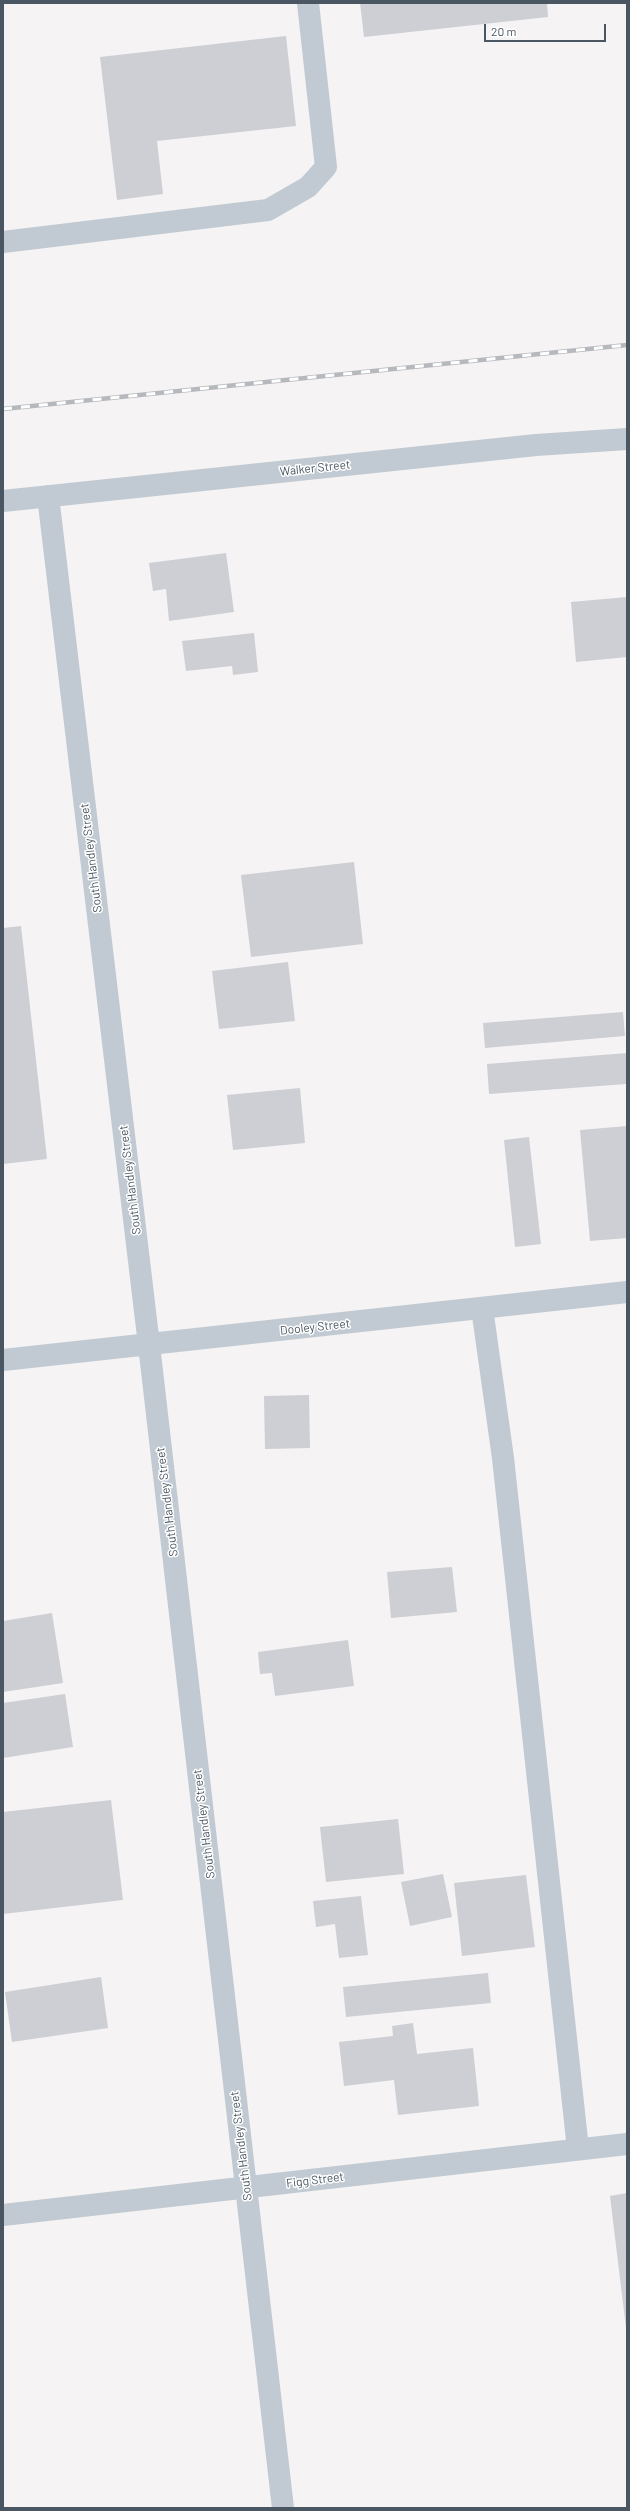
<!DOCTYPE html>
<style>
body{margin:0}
#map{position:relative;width:630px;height:2511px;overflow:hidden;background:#f5f3f3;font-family:Barlow,sans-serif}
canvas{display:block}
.frame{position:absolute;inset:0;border:4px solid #4a5661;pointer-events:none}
.scale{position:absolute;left:484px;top:24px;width:122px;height:18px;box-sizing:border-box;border:2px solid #4a5661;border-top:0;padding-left:5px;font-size:12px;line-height:14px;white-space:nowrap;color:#4a5661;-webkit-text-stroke:3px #fff;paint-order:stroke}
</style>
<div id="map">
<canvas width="630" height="2511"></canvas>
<div class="frame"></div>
<div class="scale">20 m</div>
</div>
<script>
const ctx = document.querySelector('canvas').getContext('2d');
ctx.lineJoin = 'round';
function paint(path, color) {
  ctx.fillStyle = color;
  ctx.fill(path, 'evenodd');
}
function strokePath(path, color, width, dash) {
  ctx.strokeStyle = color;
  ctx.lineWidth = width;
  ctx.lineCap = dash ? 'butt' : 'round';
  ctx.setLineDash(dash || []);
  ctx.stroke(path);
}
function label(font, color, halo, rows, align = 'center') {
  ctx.font = font + ' Barlow,sans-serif';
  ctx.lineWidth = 3;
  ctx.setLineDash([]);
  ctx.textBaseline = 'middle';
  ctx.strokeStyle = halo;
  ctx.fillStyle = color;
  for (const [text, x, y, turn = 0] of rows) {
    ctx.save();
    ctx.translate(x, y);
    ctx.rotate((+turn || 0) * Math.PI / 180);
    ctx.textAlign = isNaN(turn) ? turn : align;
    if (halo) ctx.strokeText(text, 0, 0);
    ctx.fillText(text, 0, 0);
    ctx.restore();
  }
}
paint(new Path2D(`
 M360 3H547L548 17 364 37Z
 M286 36 296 126 157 141 163 194 117 200 100 57Z
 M226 553 234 612 169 621 166 589 153 591 149 563Z
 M627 597V657L576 662 571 602Z
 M254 633 258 672 233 675 232 666 186 671 182 641Z
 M354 862 363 944 251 957 241 875Z
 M21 926 47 1159 3 1164V928Z
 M288 962 295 1021 219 1029 212 971Z
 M623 1012 625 1036 485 1048 483 1023Z
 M627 1053V1084L489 1094 487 1064Z
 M300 1088 305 1143 233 1150 227 1095Z
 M627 1126V1238L590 1241 580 1130Z
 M529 1137 541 1244 515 1247 504 1140Z
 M309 1395 310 1448 265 1449 264 1396Z
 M452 1567 457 1612 391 1618 387 1572Z
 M52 1613 63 1683 3 1692V1621Z
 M348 1640 354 1686 275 1696 272 1673 260 1674 258 1652Z
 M65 1694 73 1747 3 1758V1703Z
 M111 1800 123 1900 3 1914V1812Z
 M398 1819 404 1874 326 1882 320 1827Z
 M443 1874 452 1917 410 1926 401 1882Z
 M526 1875 535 1947 462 1956 454 1883Z
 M361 1896 368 1955 339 1958 335 1924 316 1927 313 1901Z
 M488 1973 491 2003 346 2017 343 1987Z
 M101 1977 108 2028 12 2042 5 1992Z
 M413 2023 417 2054 473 2048 479 2106 398 2115 394 2080 344 2086 339 2042 393 2036 392 2026Z
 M627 2193V2328H626L610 2196Z`), '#cdcfd5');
strokePath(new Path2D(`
 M3 242 268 210 308 187 326 167 308 3
 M482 1308 503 1458 578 2149`), '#c1cad2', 22);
strokePath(new Path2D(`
 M48 496 149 1345 283 2508
 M3 501 536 445 627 439
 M3 1360 627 1292
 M3 2215 627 2144`), '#c1cad2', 22);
const rail = new Path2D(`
 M3 409 627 345`);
strokePath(rail, '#b5b8bd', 4.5);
strokePath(rail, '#fff', 3, [9]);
label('12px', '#4a5661', '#fff', [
 ["Walker Street",315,468,-6],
 ["South Handley Street",91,858,-97],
 ["South Handley Street",130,1180,-97],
 ["Dooley Street",315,1327,-6],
 ["South Handley Street",167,1502,-97],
 ["South Handley Street",204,1824,-97],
 ["South Handley Street",241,2146,-97],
 ["Figg Street",315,2180,-7]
]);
</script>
